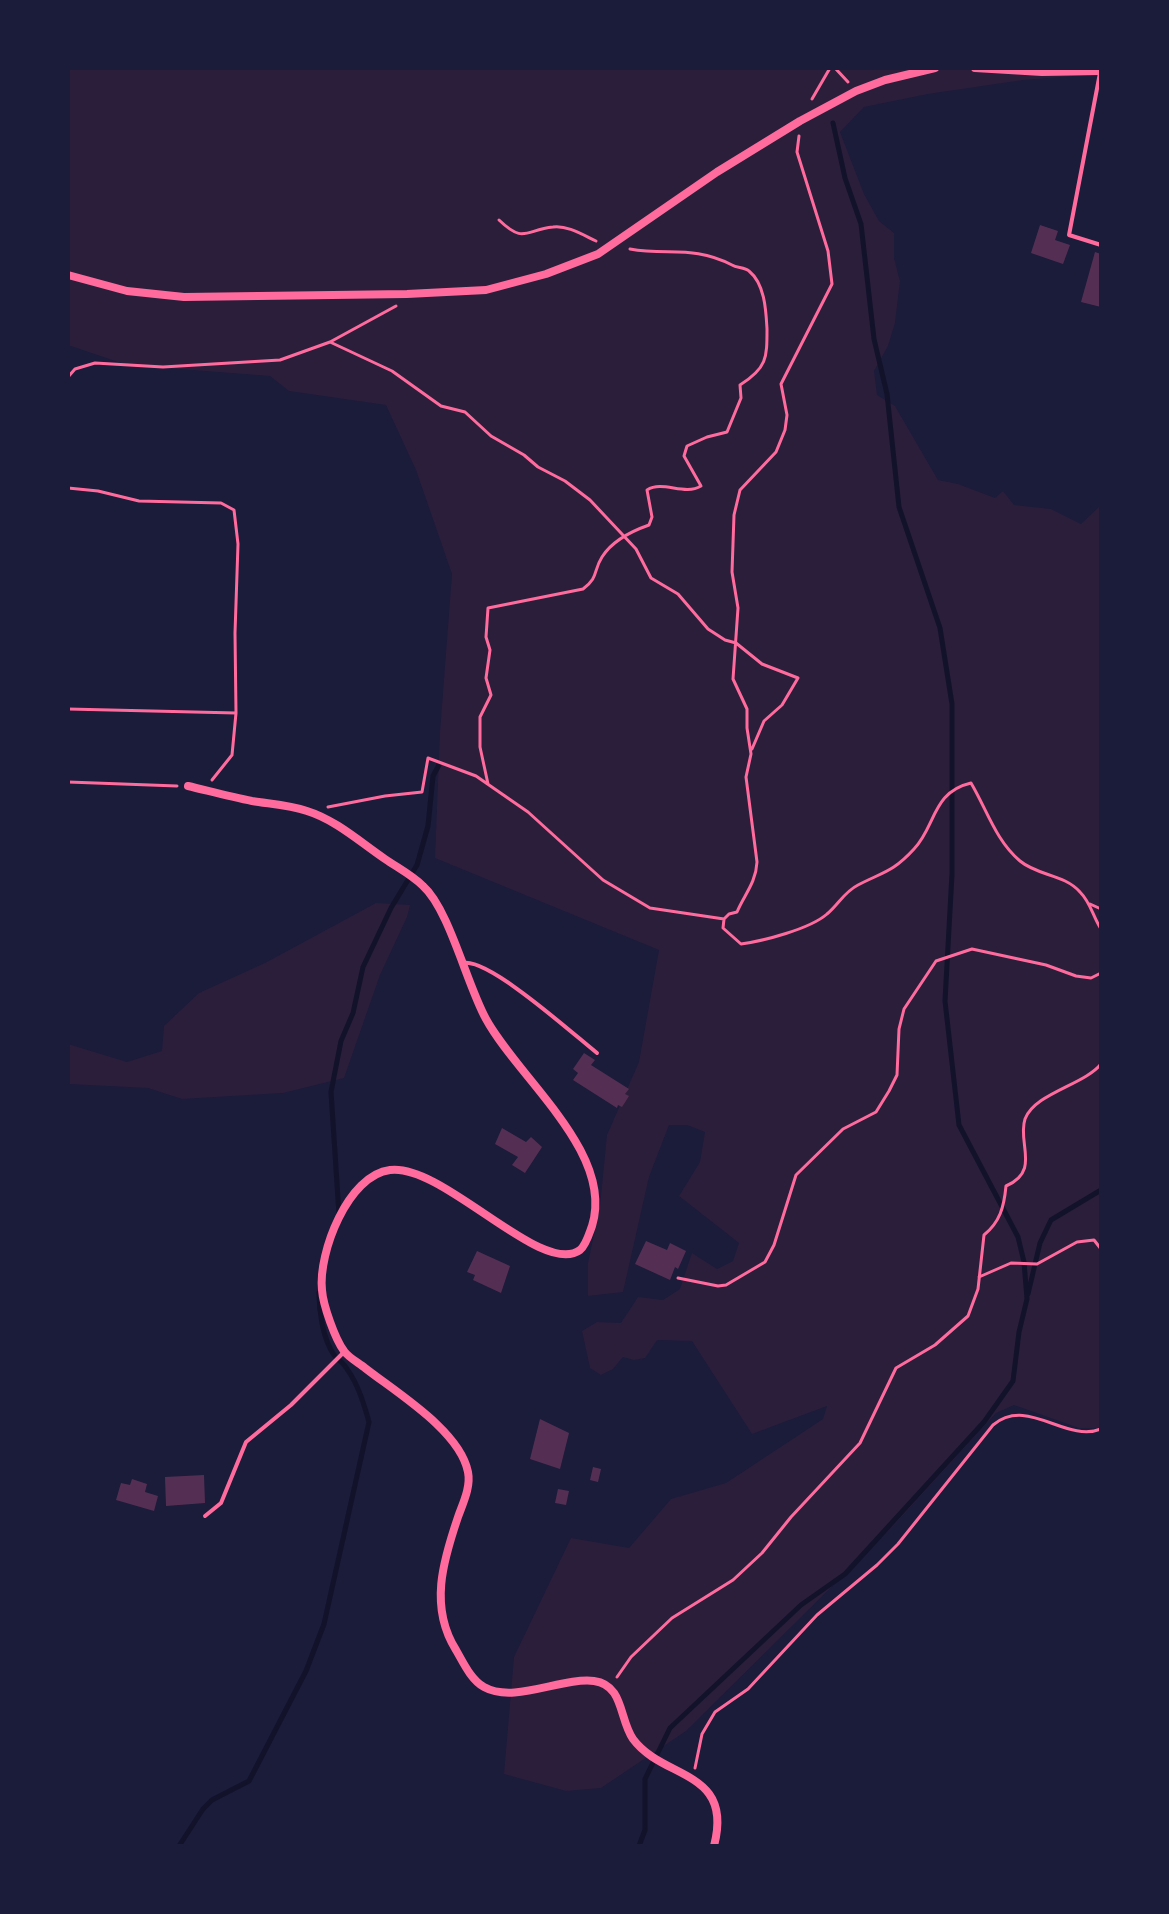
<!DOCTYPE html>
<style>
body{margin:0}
#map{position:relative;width:1169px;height:1914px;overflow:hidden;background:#1b1b3a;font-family:Raleway,sans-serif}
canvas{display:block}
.frame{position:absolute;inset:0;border:70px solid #1b1b3a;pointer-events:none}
</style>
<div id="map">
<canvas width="1169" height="1914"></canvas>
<div class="frame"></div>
</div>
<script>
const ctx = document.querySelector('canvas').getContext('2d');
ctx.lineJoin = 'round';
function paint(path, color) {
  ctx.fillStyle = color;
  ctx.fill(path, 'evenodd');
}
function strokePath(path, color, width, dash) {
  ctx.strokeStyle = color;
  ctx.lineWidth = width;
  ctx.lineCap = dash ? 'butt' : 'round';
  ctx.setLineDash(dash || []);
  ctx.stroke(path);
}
paint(new Path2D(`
 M68 68H1101V74L1023 80 928 94 864 107 840 132 864 194 879 221 894 233V258L900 281 895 323 888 346 874 371 877 395 895 406 938 480 958 484 995 498 1003 491 1014 505 1051 509 1081 524 1101 505V1428H1079L1014 1405 996 1413 895 1524 686 1731 601 1788 566 1791 504 1774 514 1657 571 1538 629 1548 671 1499 726 1483 823 1419 827 1406 752 1434 692 1341 657 1340 645 1358 634 1360 623 1357 613 1369 601 1375 590 1368 582 1331 597 1322 621 1323 638 1297 663 1300 680 1289 692 1253 717 1269 733 1261 739 1243 679 1196 700 1162 705 1132 687 1125H669L649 1177 623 1292 588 1296V1263L600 1206 607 1135 639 1062 659 950 435 858 440 732 452 574 416 470 386 405 289 391 270 376 127 365 68 345Z
 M376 903 410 905 407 917 380 975 344 1078 283 1093 182 1099 148 1088 68 1084V1044L127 1062 162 1051 164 1026 199 993 265 963Z`), '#2a1e3b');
strokePath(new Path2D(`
 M339 1214 331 1092 341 1041 353 1013 363 967 391 908 417 865 428 826 433 776 439 765
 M1028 1294 1040 1243 1051 1220 1101 1190
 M179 1846 203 1809 212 1800 249 1781 306 1671 324 1624 369 1422C364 1404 358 1384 347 1369 344 1363 338 1360 334 1355 323 1339 319 1312 319 1293
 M639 1846 645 1830V1779L670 1728 801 1605 845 1574 984 1422 1013 1381 1019 1332 1027 1299 1024 1262 1018 1237 959 1125 945 1001 952 874V704L940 628 899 507 887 394 874 339 861 224 845 178 833 123`), '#12122b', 5);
paint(new Path2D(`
 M1040 225 1058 231 1055 240 1070 245 1063 264 1031 253Z
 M1095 252 1101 254V307L1081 302Z
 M584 1053 595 1060 591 1065 629 1089 625 1094 629 1096 622 1107 618 1105 617 1108 573 1080 578 1073 573 1069Z
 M502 1128 526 1142 531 1137 542 1147 525 1173 512 1165 518 1157 495 1144Z
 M646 1241 667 1250 670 1243 686 1251 678 1269 675 1267 670 1280 635 1264Z
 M477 1251 510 1266 501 1293 473 1280 475 1275 467 1272Z
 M540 1419 569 1433 560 1469 530 1459Z
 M593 1467 601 1469 598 1482 590 1480Z
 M204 1475 205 1503 166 1506 165 1477Z
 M132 1479 147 1484 145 1492 158 1496 154 1511 116 1500 121 1483 130 1485Z
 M558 1489 569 1491 566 1505 555 1503Z`), '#542f53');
strokePath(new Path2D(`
 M835 68 848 82
 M812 99 830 68
 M799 136 797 152 828 251 832 284 781 384 787 415 785 430 776 452 740 490 734 515 732 572 738 608 733 679 747 709V728L751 754 746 777 757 862C756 883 744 895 737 912L729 914 724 919 723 928 741 944C763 941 810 929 827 914 838 905 844 892 858 885 883 872 893 872 914 849 936 826 932 792 971 783 987 810 996 841 1020 861 1038 876 1064 874 1080 892 1091 903 1093 917 1101 929
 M499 220C524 244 525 230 553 227 567 225 583 235 596 241
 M330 342 392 371 441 406 465 412 491 436 524 455 538 467 565 481 590 500 636 549 651 578 678 594 708 629 725 640 736 643 762 664 798 678 782 705 764 721 752 749
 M68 377 75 369 95 363 163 367 280 360 330 342 396 306
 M68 488 98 491 139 501 221 503 234 510 238 544 235 633 236 713
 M68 709 236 713 232 755 212 780
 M68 782 177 786
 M488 784 480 747V717L491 695 486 678 490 650 486 637 488 608 583 589C599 577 593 571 602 557 612 541 632 531 649 525L652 517 647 490C663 480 684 496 701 486L684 456 687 446 707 437 727 432 741 398 740 385C767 368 767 358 767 329 766 311 765 284 749 271 745 267 737 268 732 265 693 245 668 256 630 249
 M328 807 385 796 422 792 428 758 476 776 528 812 603 880 650 908 724 919
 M1090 904 1101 909
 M979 1277 1011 1263 1037 1264 1077 1242 1094 1240 1101 1249
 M678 1278 718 1286 726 1285 765 1262 774 1245 796 1175 843 1129 876 1112 889 1091 897 1075 899 1029 904 1009 936 961 972 949 1046 965 1076 976 1091 978 1101 973
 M617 1677 631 1657 672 1618 733 1580 762 1553 791 1517 860 1443 896 1368 935 1345 968 1316 978 1289 984 1235C1000 1222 1004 1207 1006 1186 1041 1171 1017 1143 1025 1119 1035 1093 1084 1085 1101 1064
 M695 1768 702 1734 715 1712 748 1689 817 1615 877 1565 898 1544 993 1425C1028 1396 1065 1443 1101 1429`), '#ff6b9d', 3);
strokePath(new Path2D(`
 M1100 73 1069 235 1101 245
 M464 963C490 959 573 1034 597 1053
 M205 1516 221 1503 246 1442 291 1405 344 1352`), '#ff6b9d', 4);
strokePath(new Path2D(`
 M975 68 1042 72 1101 71
 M68 275 127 291 184 297 407 294 486 290 546 274 598 254 717 172 800 121 856 91 885 80 935 68
 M188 786C209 791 231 797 252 801 270 804 289 805 307 811 336 820 360 842 385 859 398 868 412 875 423 886 449 909 467 985 486 1019 518 1078 615 1153 592 1226 589 1234 586 1245 580 1250 542 1278 443 1163 390 1170 348 1175 318 1253 322 1290 323 1305 335 1339 344 1351 349 1358 359 1363 365 1368 397 1393 460 1431 468 1472 471 1487 463 1503 458 1517 443 1561 429 1607 456 1650 463 1662 471 1680 484 1687 514 1704 562 1677 594 1681 624 1685 619 1719 633 1739 663 1780 734 1769 714 1846`), '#ff6b9d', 8);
</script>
